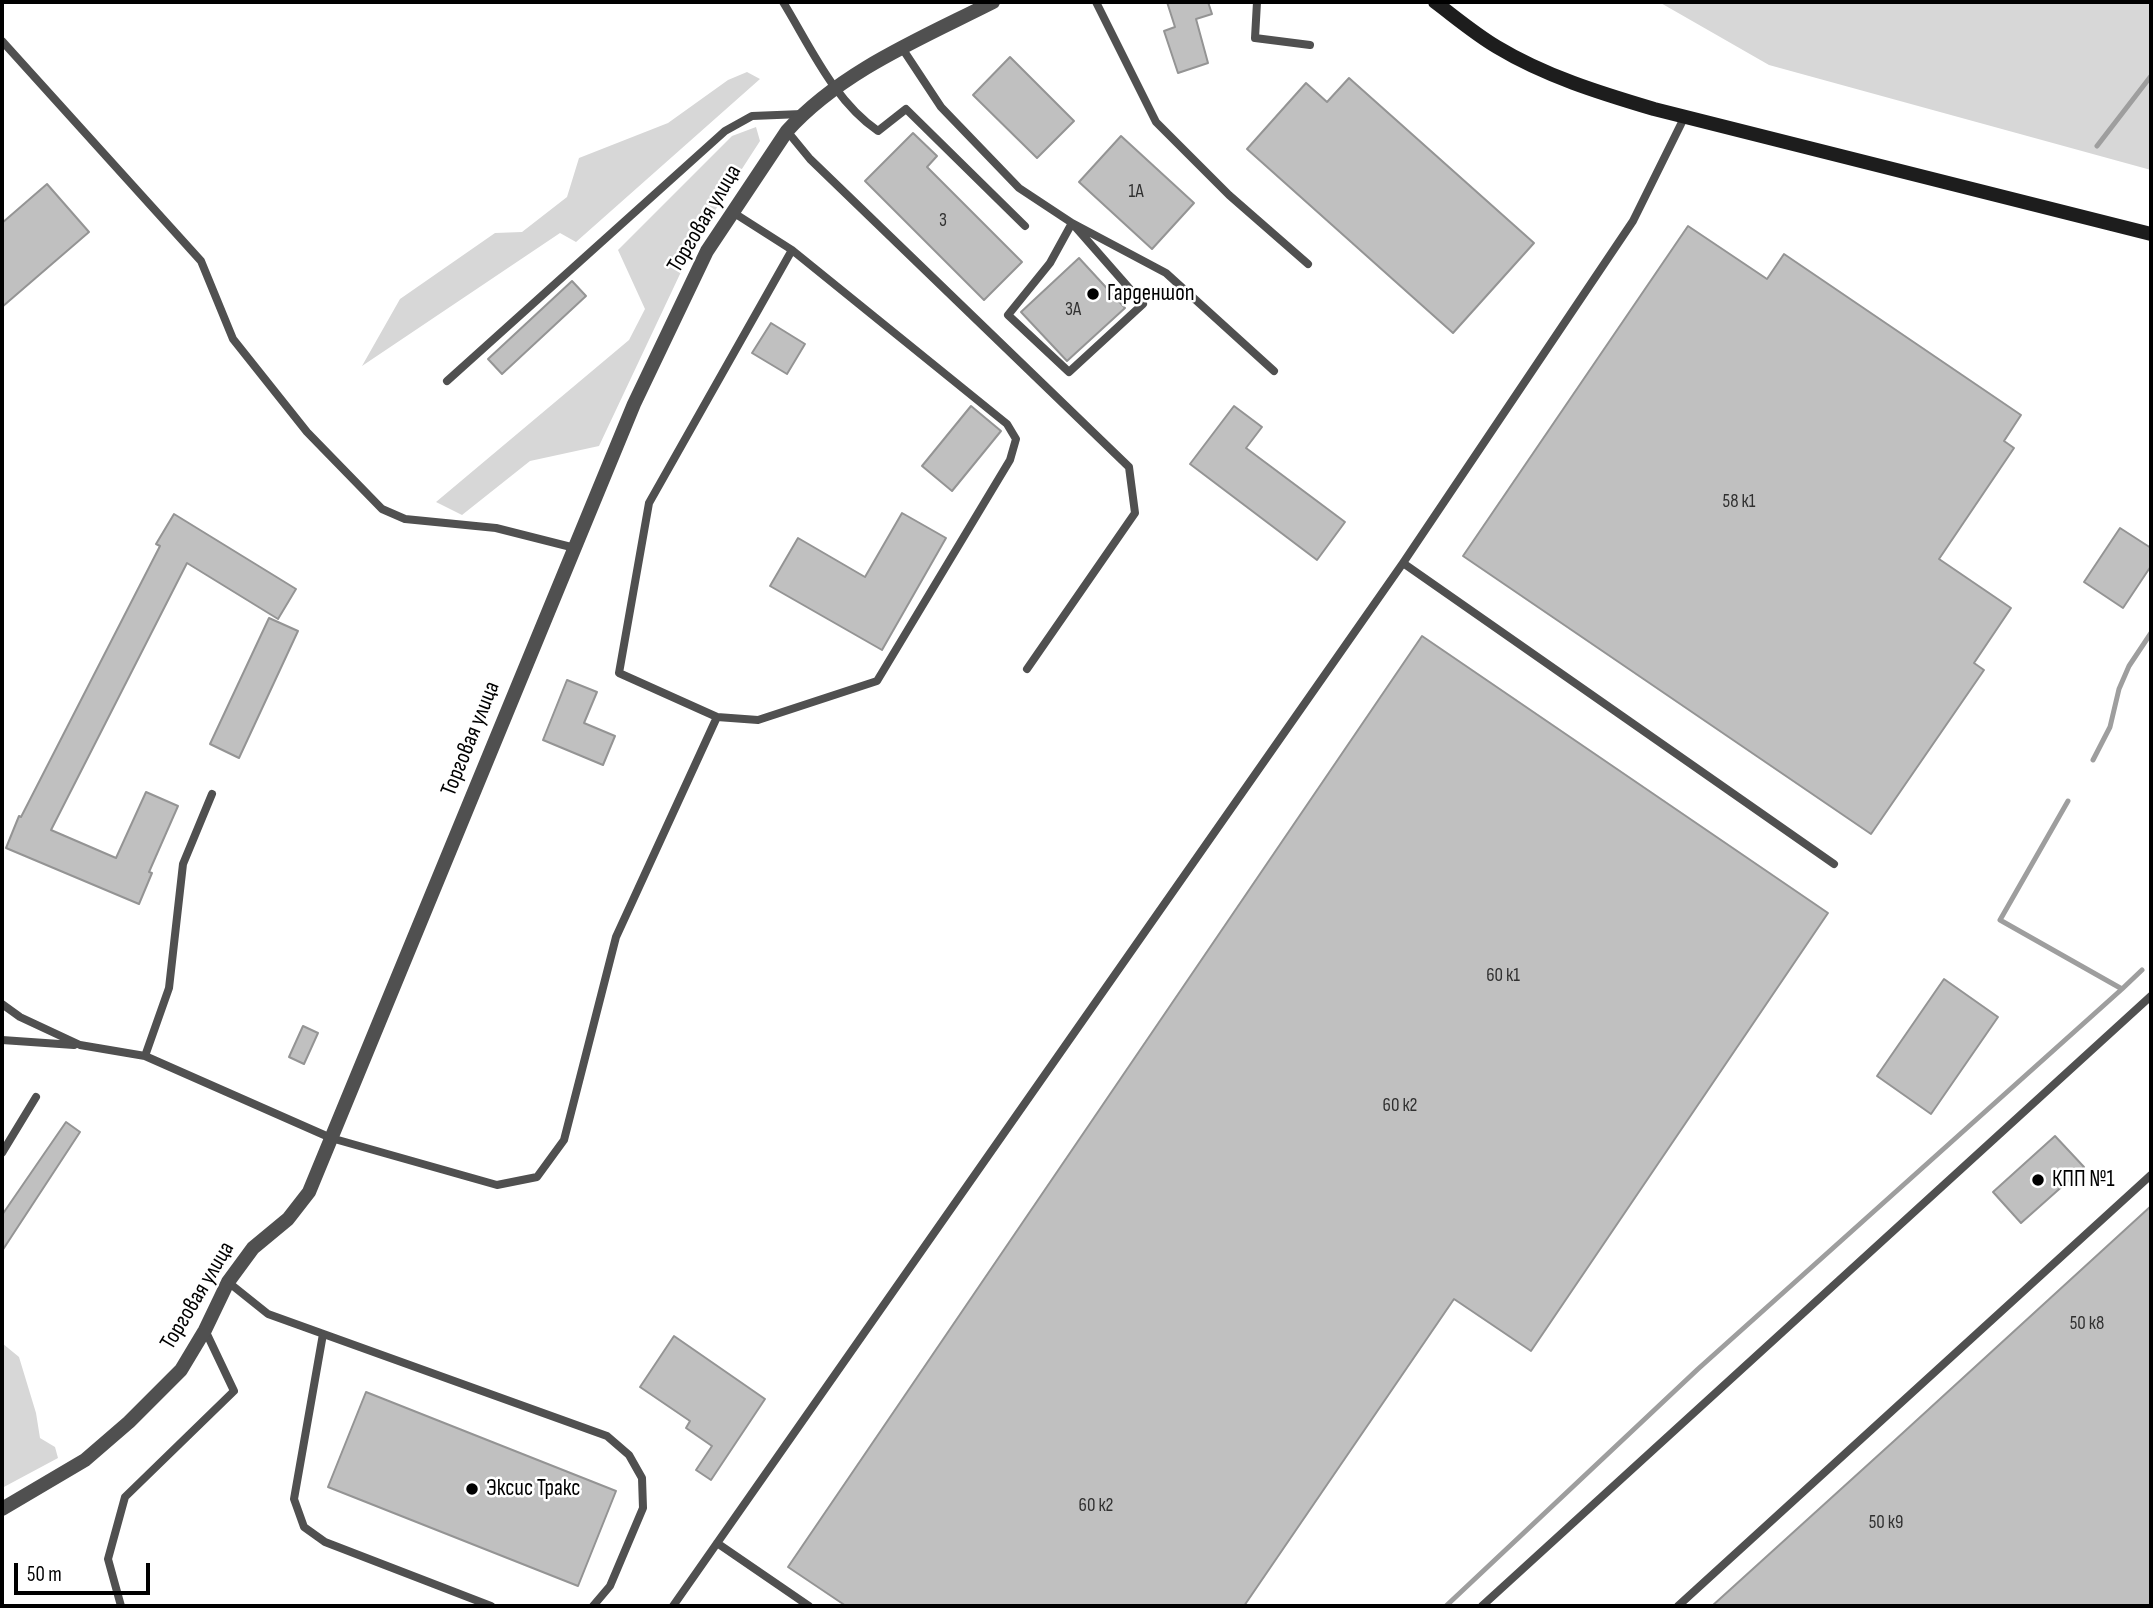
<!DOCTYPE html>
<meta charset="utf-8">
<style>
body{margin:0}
#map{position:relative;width:2153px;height:1608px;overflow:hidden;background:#fff;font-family:"Sofia Sans Condensed",sans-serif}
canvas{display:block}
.frame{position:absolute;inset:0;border:4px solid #000;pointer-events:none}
.scale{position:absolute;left:14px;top:1563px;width:136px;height:32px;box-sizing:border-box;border:4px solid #000;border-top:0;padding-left:9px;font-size:21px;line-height:24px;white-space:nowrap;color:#000;-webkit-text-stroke:5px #fff;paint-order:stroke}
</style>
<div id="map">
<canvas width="2153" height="1608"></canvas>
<div class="frame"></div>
<div class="scale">50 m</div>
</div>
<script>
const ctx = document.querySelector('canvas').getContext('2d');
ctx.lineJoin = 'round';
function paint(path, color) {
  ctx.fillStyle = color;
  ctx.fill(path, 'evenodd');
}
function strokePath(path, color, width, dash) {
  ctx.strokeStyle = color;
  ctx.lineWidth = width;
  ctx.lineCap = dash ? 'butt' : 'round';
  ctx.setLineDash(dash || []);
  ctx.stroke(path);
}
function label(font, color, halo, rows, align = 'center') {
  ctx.font = font + ' "Sofia Sans Condensed",sans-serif';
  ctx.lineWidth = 5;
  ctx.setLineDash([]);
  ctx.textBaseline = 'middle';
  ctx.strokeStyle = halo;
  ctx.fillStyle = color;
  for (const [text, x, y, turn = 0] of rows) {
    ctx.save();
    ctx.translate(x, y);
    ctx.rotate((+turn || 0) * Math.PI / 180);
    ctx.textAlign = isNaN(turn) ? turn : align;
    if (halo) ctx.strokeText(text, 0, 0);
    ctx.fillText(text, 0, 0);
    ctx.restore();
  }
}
paint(new Path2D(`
 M1659 2H2151V170L1769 65Z
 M747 72 760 79 576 242 560 233 362 366 400 299 495 233 522 232 567 197 579 158 668 123 728 80Z
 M756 127 760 141 696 240 599 446 530 461 462 515 436 502 629 340 645 309 618 250 732 136Z
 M2 1343 19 1357 36 1413 40 1438 55 1447 58 1458 2 1488Z`), '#d7d7d7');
strokePath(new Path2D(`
 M2097 146 2151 76
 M2093 760 2110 727 2119 689 2129 666 2151 633
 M2122 989 2142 970
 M1446 1606 1698 1369 2122 989 2000 920 2068 801`), '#9e9e9e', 5);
const building = new Path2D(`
 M1167 2H1208L1212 14 1196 19 1208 63 1178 73 1164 31 1175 27Z
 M1010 57 1074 121 1037 158 973 95Z
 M1349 78 1534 243 1453 333 1247 149 1306 83 1327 102Z
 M913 133 937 156 927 167 1022 262 984 300 865 181Z
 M1121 136 1194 203 1152 249 1079 182Z
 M47 184 89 232 2 307V223Z
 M1688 226 1767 279 1784 254 2021 415 2004 441 2014 448 1939 559 2011 608 1974 663 1984 670 1871 834 1463 556Z
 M1079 258 1125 308 1067 361 1021 312Z
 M572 281 586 296 502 374 488 359Z
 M771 323 805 344 787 374 752 353Z
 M971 406 1001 431 952 491 922 466Z
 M1234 406 1262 427 1246 448 1345 522 1317 560 1190 464Z
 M902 513 946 538 882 650 770 586 798 538 865 577Z
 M174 514 296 589 278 619 187 563 51 830 116 858 146 792 178 806 149 872 152 873 139 904 6 848 19 816 21 817 160 546 156 544Z
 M2120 528 2151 548V566L2123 608 2084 582Z
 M269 618 298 631 239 758 210 744Z
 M1422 636 1828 913 1531 1351 1454 1299 1244 1606H846L788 1567Z
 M567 680 597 692 584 723 615 736 603 765 543 740Z
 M1944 979 1998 1017 1931 1114 1877 1076Z
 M303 1026 318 1033 304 1064 289 1057Z
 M66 1122 80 1132 2 1251V1215Z
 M2055 1136 2084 1167 2021 1223 1993 1192Z
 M2151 1206V1606H1712L1894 1441Z
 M674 1336 765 1399 711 1480 696 1470 712 1446 686 1428 690 1421 640 1387Z
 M366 1392 616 1491 578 1586 328 1487Z`);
paint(building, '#c0c0c0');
strokePath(building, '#949494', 2);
strokePath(new Path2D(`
 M783 2C810 46 834 101 878 131L906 109 1025 226
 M1096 2 1156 122 1229 195 1308 264
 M1257 2 1255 38 1310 45
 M2 41 201 261 233 339 307 432 382 509 405 519 496 528 575 548
 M902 48 941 107 1019 188 1072 223 1166 273 1274 371
 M787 131 810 159 1129 467 1135 513 1027 669
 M734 213 792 250 1007 424 1016 439 1010 460 877 681 758 720 717 717 619 673 649 503 792 250
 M1072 223 1143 304 1069 372 1008 315 1050 263Z
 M447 381 725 131 752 116 802 114
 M1403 563 1834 864
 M2 1004 20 1017 80 1045 145 1056 331 1138 497 1185 537 1177 564 1140 616 937 717 717
 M2 1040 74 1045
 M145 1056 169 988 183 864 212 794
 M2 1153 36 1097
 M228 1282 268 1314 607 1436 629 1455 642 1478 643 1508 610 1586 593 1606
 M323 1334 294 1499 304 1527 325 1542 491 1606
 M717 1543 809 1606
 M121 1606 108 1559 125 1497 234 1391 205 1330
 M673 1606 1403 563 1633 221 1685 116
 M1482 1606 2151 996
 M1678 1606 2151 1175`), '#505050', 8);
strokePath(new Path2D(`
 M2 1509 85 1460 129 1422 181 1370 205 1330 228 1282 253 1248 288 1219 309 1192 634 404 707 251 787 131C841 71 922 38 993 2`), '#505050', 14);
strokePath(new Path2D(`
 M1435 2C1455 17 1475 34 1497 47 1545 76 1600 93 1654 109L2151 234`), '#1d1d1d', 14);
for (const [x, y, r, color] of [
 [1093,294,7,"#000"],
 [2038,1180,7,"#000"],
 [472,1489,7,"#000"]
]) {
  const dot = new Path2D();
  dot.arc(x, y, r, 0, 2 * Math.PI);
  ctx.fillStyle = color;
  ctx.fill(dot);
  strokePath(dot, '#fff', 2.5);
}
label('19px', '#303030', null, [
 ["1А",1136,192],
 ["3",943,221],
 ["3А",1073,310],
 ["58 к1",1739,502],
 ["60 к1",1503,976],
 ["60 к2",1400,1106],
 ["50 к8",2087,1324],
 ["60 к2",1096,1506],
 ["50 к9",1886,1523]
]);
label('23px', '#000', '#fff', [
 ["Торговая улица",705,219,-59],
 ["Торговая улица",471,739,-68],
 ["Торговая улица",198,1296,-59]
]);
label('23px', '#000', '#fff', [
 ["Гарденшоп",1107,294],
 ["КПП №1",2052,1180],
 ["Эксис Тракс",486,1489]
], 'left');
</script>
